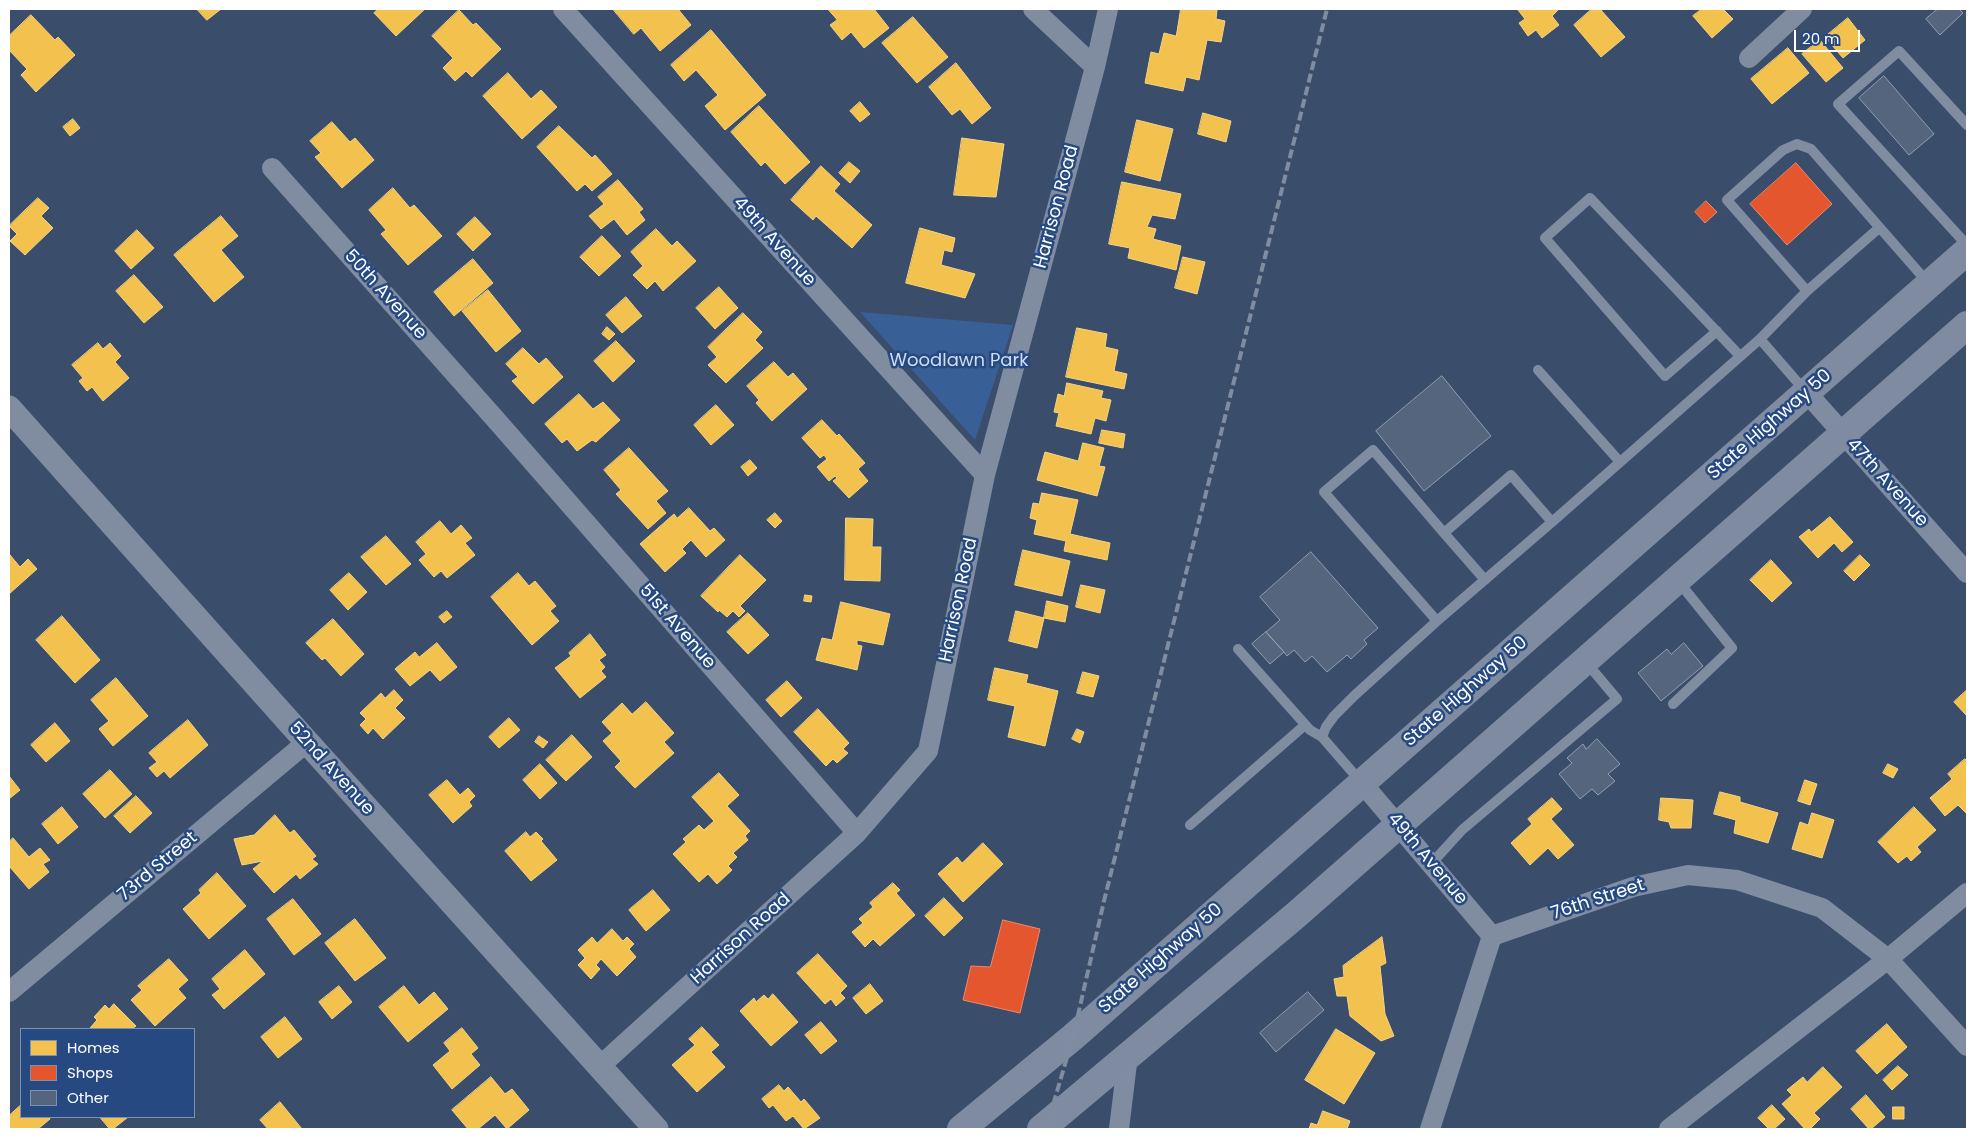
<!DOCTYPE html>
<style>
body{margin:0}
#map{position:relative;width:1976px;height:1138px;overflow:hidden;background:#3a4d6b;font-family:Poppins,sans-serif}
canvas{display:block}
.frame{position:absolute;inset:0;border:10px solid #fff;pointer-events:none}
.legend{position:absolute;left:20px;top:1028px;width:175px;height:90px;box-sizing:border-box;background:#254980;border:1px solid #7c92b3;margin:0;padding:6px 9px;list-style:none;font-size:15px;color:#fff}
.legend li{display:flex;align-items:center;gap:10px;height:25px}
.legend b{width:25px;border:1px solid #7c92b3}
.scale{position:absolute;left:1794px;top:30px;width:66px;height:22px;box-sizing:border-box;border:2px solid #fff;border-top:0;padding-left:6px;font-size:15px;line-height:18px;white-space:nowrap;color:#fff;-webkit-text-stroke:4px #254980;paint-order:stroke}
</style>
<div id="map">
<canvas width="1976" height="1138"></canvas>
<div class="frame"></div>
<ul class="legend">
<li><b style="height:14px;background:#f2c14e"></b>Homes</li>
<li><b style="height:14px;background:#e4572e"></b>Shops</li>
<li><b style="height:14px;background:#55657d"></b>Other</li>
</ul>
<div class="scale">20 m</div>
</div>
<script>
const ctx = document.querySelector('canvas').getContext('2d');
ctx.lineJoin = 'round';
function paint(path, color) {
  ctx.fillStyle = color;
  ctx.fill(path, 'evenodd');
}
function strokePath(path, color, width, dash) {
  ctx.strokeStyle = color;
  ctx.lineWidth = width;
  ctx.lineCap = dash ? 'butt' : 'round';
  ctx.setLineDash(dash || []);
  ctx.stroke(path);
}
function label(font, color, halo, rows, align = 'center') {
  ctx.font = font + ' Poppins,sans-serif';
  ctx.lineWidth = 5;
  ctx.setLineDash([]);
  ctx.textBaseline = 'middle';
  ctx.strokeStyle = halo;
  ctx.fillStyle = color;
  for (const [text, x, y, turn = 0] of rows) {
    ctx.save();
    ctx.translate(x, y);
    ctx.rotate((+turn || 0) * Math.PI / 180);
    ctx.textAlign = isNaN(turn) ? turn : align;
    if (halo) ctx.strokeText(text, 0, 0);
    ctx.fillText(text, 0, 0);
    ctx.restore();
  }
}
paint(new Path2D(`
 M860 312 1013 325 975 440Z`), '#395f97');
const homes = new Path2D(`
 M197 9H221L207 20Z
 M379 9H425L396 36 374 13Z
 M613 9H678L691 25 660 51 641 28 634 34Z
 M828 9H874L889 28 864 48 851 32 842 40 830 25 837 20Z
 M1181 9 1217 10 1216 19 1225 21 1221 42 1207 40 1199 80 1186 77 1183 91 1145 83 1151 52 1159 54 1164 33 1176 36Z
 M1519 9H1559L1552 16 1559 25 1542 38 1536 30 1528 36 1519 23 1525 19 1518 10Z
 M1592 9H1600L1625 37 1601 57 1574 25Z
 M1702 9H1723L1733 19 1712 38 1693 16Z
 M459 10 473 25 476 23 501 49 472 77 466 71 455 81 443 68 453 58 432 36Z
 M31 15 55 40 58 37 75 55 36 92 21 75 27 69 9 50V36Z
 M913 17 948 57 917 83 882 43Z
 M1848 18 1865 40 1843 58 1825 37Z
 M711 30 766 95 725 130 705 106 718 95 696 70 684 81 671 65Z
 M1820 40 1843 68 1826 82 1802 54Z
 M1788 48 1809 73 1772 104 1751 79Z
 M956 63 991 108 972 124 960 109 952 115 929 87Z
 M508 73 531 99 541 90 557 107 522 139 483 96Z
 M860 102 870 114 860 122 850 111Z
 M759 106 810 162 785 184 765 162 761 166 731 132Z
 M1203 113 1231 121 1226 142 1198 134Z
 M73 119 80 128 70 136 63 127Z
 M1137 120 1173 129 1160 181 1125 172Z
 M332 122 350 142 355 138 374 160 342 188 315 157 321 153 310 141Z
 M559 126 592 158 595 155 612 174 592 191 585 184 577 191 537 147Z
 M962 138 1004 144 996 197 954 195Z
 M849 162 860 171 850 183 839 173Z
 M821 166 840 184 834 191 872 225 852 248 816 216 813 220 791 200Z
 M618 180 643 209 639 212 645 220 627 235 614 219 601 229 589 216 604 204 598 197Z
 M1122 182 1181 194 1175 219 1152 215 1147 227 1156 229 1153 239 1181 246 1176 270 1128 258 1130 248 1109 244Z
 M393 188 410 208 414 205 442 236 408 265 381 234 386 230 369 210Z
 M38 198 49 208 41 216 53 228 25 255 10 241 17 234 9 226Z
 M221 216 238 236 221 250 244 277 214 302 174 255Z
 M475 217 491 234 473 251 457 234Z
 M920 228 955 238 952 252 944 250 941 265 975 274 965 298 906 283Z
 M656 229 672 246 677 241 696 261 663 291 655 281 647 289 633 275 643 266 631 252Z
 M137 230 154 248 131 269 115 251Z
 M602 236 621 256 599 276 580 257Z
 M1183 257 1205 262 1197 294 1175 288Z
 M473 259 493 283 454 316 434 292Z
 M134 275 163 307 144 323 116 291Z
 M719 287 738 308 715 329 696 308Z
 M488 290 521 331 496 352 462 311Z
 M626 297 642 316 622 333 606 315Z
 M743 313 762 332 755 340 763 348 726 383 708 365 717 357 708 347Z
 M607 327 615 334 609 340 602 334Z
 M1077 328 1107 334 1105 347 1118 350 1114 371 1127 374 1124 389 1066 377Z
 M616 341 635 361 613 382 594 361Z
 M98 343 103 349 110 343 121 356 115 362 129 378 103 401 92 387 87 391 79 381 83 378 72 365Z
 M523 348 539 364 546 358 563 377 533 404 512 381 518 377 506 364Z
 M774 362 788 377 793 373 807 389 772 421 756 403 759 400 747 386Z
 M1067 383 1103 391 1101 398 1111 400 1106 421 1095 418 1091 434 1056 426 1059 413 1054 412 1058 394 1064 396Z
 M579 394 593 409 603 402 620 420 596 442 592 440 577 451 567 439 562 443 545 424Z
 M716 405 734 425 711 445 694 425Z
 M822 420 837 436 839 434 865 463 858 469 868 481 849 498 833 481 837 478 835 476 829 481 817 467 827 459 824 455 820 458 802 438Z
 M1102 430 1125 434 1123 448 1099 443Z
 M1083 443 1104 448 1099 466 1105 467 1097 496 1037 480 1045 452 1078 461Z
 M629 448 668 491 656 501 666 513 648 529 616 494 621 490 604 470Z
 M750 460 757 468 748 476 741 467Z
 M1042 493 1078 500 1070 534 1110 543 1107 560 1064 551 1066 541 1034 534 1037 520 1030 518 1033 503 1039 504Z
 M689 508 710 531 714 528 725 540 706 557 691 540 682 549 686 553 665 572 640 544 674 514 677 518Z
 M775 513 782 521 775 528 767 520Z
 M1830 517 1853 542 1842 552 1834 543 1818 558 1799 537 1809 529 1811 532Z
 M846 518 873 519 872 547H881L880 581 845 580Z
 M440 521 451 534 461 525 472 538 465 543 475 555 447 578 441 571 434 577 419 560 426 554 416 542Z
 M386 536 411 564 386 585 361 557Z
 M1023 550 1070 561 1062 596 1015 585Z
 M10 555 20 567 28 559 37 569 9 594V556Z
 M740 555 766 580 740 606 745 611 739 617 733 611 727 617 719 610 718 612 701 596Z
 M1860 555 1870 565 1854 581 1844 571Z
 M1771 560 1792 583 1772 602 1750 580Z
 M349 573 367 592 348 610 330 590Z
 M518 573 529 586 535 581 556 606 550 611 559 621 532 645 491 597Z
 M1081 585 1105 590 1100 613 1076 607Z
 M805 595 812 596 811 602 804 601Z
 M1047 601 1068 606 1065 622 1044 618Z
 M841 602 890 614 883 645 857 640V645L862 646 857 670 816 660 822 638 832 640Z
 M447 611 452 617 444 623 439 617Z
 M1016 611 1044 618 1037 648 1009 641Z
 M748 613 769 635 748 654 727 632Z
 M62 616 100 660 75 683 36 640Z
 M333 619 364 654 341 676 325 658 322 660 306 643Z
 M590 634 606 655 599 660 605 667 601 671 606 677 580 698 555 668 571 656 569 653Z
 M437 643 457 667 440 681 430 670 410 686 395 669 415 652 419 657Z
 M995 668 1028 675 1026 683 1058 691 1045 746 1008 737 1015 706 988 700Z
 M1083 672 1099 676 1093 697 1077 693Z
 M116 678 148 716 113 746 99 729 109 721 91 700Z
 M787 681 802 698 781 717 766 700Z
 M394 690 403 700 395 708 405 718 383 739 373 728 368 734 360 725 366 719 360 713 381 693 385 698Z
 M1967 690V716L1954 702Z
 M646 702 674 733 664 742 674 753 635 788 615 767 621 761 603 741 612 733 602 722 622 703 632 714Z
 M818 709 849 743 843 749 848 753 837 763 833 759 826 766 794 732Z
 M509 718 520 730 499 748 489 737Z
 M188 720 208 745 170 778 164 771 157 777 149 768 157 762 149 753Z
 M55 723 70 741 46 762 31 745Z
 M1077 729 1084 732 1080 743 1072 739Z
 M572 735 592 757 566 781 546 760Z
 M539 736 548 742 543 748 535 742Z
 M1965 759 1967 761V812L1966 813 1958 805 1945 816 1930 798 1952 779 1948 774Z
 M540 764 557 783 540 799 523 780Z
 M1888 764 1898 769 1893 778 1883 773Z
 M110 770 132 794 105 818 83 794Z
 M719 773 739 795 727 806 750 831 745 836 748 840 733 853 737 857 728 866 732 870 717 884 708 874 699 882 673 854 686 842 683 839 699 825 704 830 714 821 692 797Z
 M9 776 20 790 9 799Z
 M447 780 460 795 468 788 475 796 469 802 472 806 453 823 429 795Z
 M1805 780 1817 784 1810 805 1798 801Z
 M1720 792 1740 797V802L1778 813 1768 843 1734 833 1736 820 1714 814Z
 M136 796 152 813 130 833 114 816Z
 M1552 798 1562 809 1551 819 1574 845 1558 859 1548 848 1530 865 1511 843 1532 824 1528 819Z
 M1661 798 1693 800 1691 828H1671L1669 822 1659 820Z
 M62 807 78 827 58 844 42 824Z
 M1914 807 1936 830 1917 847 1921 852 1911 861 1907 856 1898 863 1878 842Z
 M1812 813 1834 820 1822 858 1792 849 1800 822 1808 825Z
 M275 815 290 833 294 830 316 856 312 859 318 864 300 879 296 874 274 893 253 869 263 861 242 865 234 839 254 835Z
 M526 832 530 837 536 832 543 839 541 841 557 860 531 881 505 851Z
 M13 838 29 857 40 848 50 860 43 864 49 872 29 889 9 866V842Z
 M983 843 1003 864 963 902 938 874 957 857 962 863Z
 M217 873 246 906 209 939 183 909 201 893 199 890Z
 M893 883 900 890 896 893 915 915 880 946 873 939 865 947 852 932 863 923 859 919 873 907 870 903Z
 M653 890 670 910 646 931 629 910Z
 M944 898 963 918 944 936 925 916Z
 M293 899 321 934 294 955 267 919Z
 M355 919 386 958 355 981 325 943Z
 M612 929 623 941 627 937 634 944 629 949 636 957 617 976 601 959 596 965 600 969 591 979 578 965 585 958 578 950 592 937 597 943Z
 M1382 937 1386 963 1380 966 1385 1014 1394 1036 1381 1041 1350 1016 1347 996H1337L1334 979 1344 977 1343 966Z
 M245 950 265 974 224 1009 212 995 220 989 212 979Z
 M818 954 847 986 840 993 845 998 836 1006 831 999 825 1004 797 973Z
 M169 959 188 980 178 989 186 998 155 1026 131 1000 142 990 138 986Z
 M870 984 883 1001 866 1014 853 998Z
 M339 986 352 1002 332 1019 319 1002Z
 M404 986 419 1005 434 992 448 1009 408 1042 379 1007Z
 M773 994 798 1022 771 1046 740 1011 754 998 756 1002 764 995 768 999Z
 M114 1004 136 1026 132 1029H91L90 1028 97 1020 94 1017 105 1005 109 1009Z
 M285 1017 302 1039 278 1058 261 1037Z
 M821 1022 837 1041 821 1054 805 1035Z
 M1887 1024 1907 1047 1877 1074 1856 1051Z
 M702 1027 719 1045 711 1052 725 1067 697 1092 672 1065 695 1045 689 1039Z
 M462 1028 478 1048 471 1054 480 1065 452 1089 433 1065 450 1051 444 1043Z
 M1336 1029 1375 1053 1344 1104 1305 1080Z
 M1898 1066 1908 1075 1892 1090 1883 1080Z
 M1823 1067 1842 1087 1814 1113 1820 1119 1810 1129H1805L1782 1104 1792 1095 1787 1090 1803 1077 1807 1082Z
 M491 1077 505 1094 512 1089 529 1110 507 1129 495 1115 478 1129H468L452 1110Z
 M779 1085 784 1091 788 1087 801 1102 804 1099 820 1118 804 1129 793 1116 786 1121 773 1105 769 1108 762 1099Z
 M1866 1095 1885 1117 1871 1129H1869L1851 1109Z
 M280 1102 302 1129H268L260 1120Z
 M21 1105V1117H49L50 1119 38 1129H9V1116Z
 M1772 1105 1785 1119 1774 1129H1769L1758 1118Z
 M1893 1107H1904V1119H1893Z
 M1323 1111 1350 1121 1347 1129H1309L1311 1123 1317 1125Z
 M100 1117H128L113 1129H110Z`);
paint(homes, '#f2c14e');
strokePath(homes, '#f6d483', 1);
const shops = new Path2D(`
 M1796 163 1832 204 1787 245 1750 204Z
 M1706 201 1717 212 1705 223 1695 212Z
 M1003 920 1040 929 1020 1013 963 1000 971 966 990 967Z`);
paint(shops, '#e4572e');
strokePath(shops, '#ec896d', 1);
const building = new Path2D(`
 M1938 9H1959L1963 13 1940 35 1926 19Z
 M1884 76 1934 134 1909 155 1859 98Z
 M1442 376 1491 436 1424 491 1376 431Z
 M1311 552 1378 628 1364 640 1367 644 1351 659 1347 655 1327 672 1312 656 1305 662 1294 650 1287 656 1284 652 1266 632 1280 620 1260 597Z
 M1266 632 1284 652 1270 664 1252 644Z
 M1684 643 1703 666 1661 701 1638 673 1667 649 1671 654Z
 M1597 739 1620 764 1608 774 1615 781 1598 795 1592 789 1580 799 1559 774 1572 763 1567 758 1583 744 1586 749Z
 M1308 992 1324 1010 1276 1052 1260 1033Z`);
paint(building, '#55657d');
strokePath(building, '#939eb0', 1);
strokePath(new Path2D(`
 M1967 125 1899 51 1838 104 1967 245
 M1879 228 1807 291 1727 200 1783 150 1797 144 1811 149 1929 284
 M1717 331 1665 376 1545 238 1590 198 1740 356
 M1760 339 1806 392
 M1538 370 1620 462
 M1552 522 1760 339 1807 291
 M1444 533 1485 580
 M1238 649 1310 730 1322 737
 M1673 704 1732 648 1678 581
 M1361 782 1322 737 1326 727 1334 716 1355 695 1437 621 1324 492 1373 450 1444 533 1511 475 1552 522 1437 621
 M1190 825 1305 725
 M1431 864 1462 830 1617 699 1585 661`), '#808da1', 10);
strokePath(new Path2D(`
 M563 9 985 475
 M1033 9 1095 67
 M1749 58 1802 9
 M272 168 497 421 857 833
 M1807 393 1967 573
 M1362 783 1492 936
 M9 992 307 742
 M600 1066 857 833 928 751 985 475 1095 67 1108 9
 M1119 1129 1128 1055
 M1430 1129 1492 936 1633 887 1688 875 1737 880 1822 908 1888 959 1967 1046
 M1669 1129 1888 959 1967 893`), '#808da1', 20);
strokePath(new Path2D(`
 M9 408 307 742 656 1129`), '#808da1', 25);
strokePath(new Path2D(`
 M961 1129 1073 1037 1967 251
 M1041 1129 1296 915 1967 325`), '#7e8ba0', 28);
strokePath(new Path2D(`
 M1046 1129 1073 1037 1104 901 1327 9`), '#808da1', 4, [9, 4]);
label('18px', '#fff', '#254980', [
 ["Harrison Road",1057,207,-75],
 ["49th Avenue",774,242,48],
 ["50th Avenue",385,295,48],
 ["State Highway 50",1770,425,-41],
 ["47th Avenue",1887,483,48],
 ["Harrison Road",959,600,-78],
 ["51st Avenue",677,627,49],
 ["State Highway 50",1466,692,-41],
 ["52nd Avenue",331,769,48],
 ["49th Avenue",1427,859,50],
 ["73rd Street",158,867,-40],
 ["76th Street",1598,900,-18],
 ["Harrison Road",741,939,-42],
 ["State Highway 50",1161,959,-41]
]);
label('18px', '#cfdef5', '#254980', [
 ["Woodlawn Park",959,361]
]);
</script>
